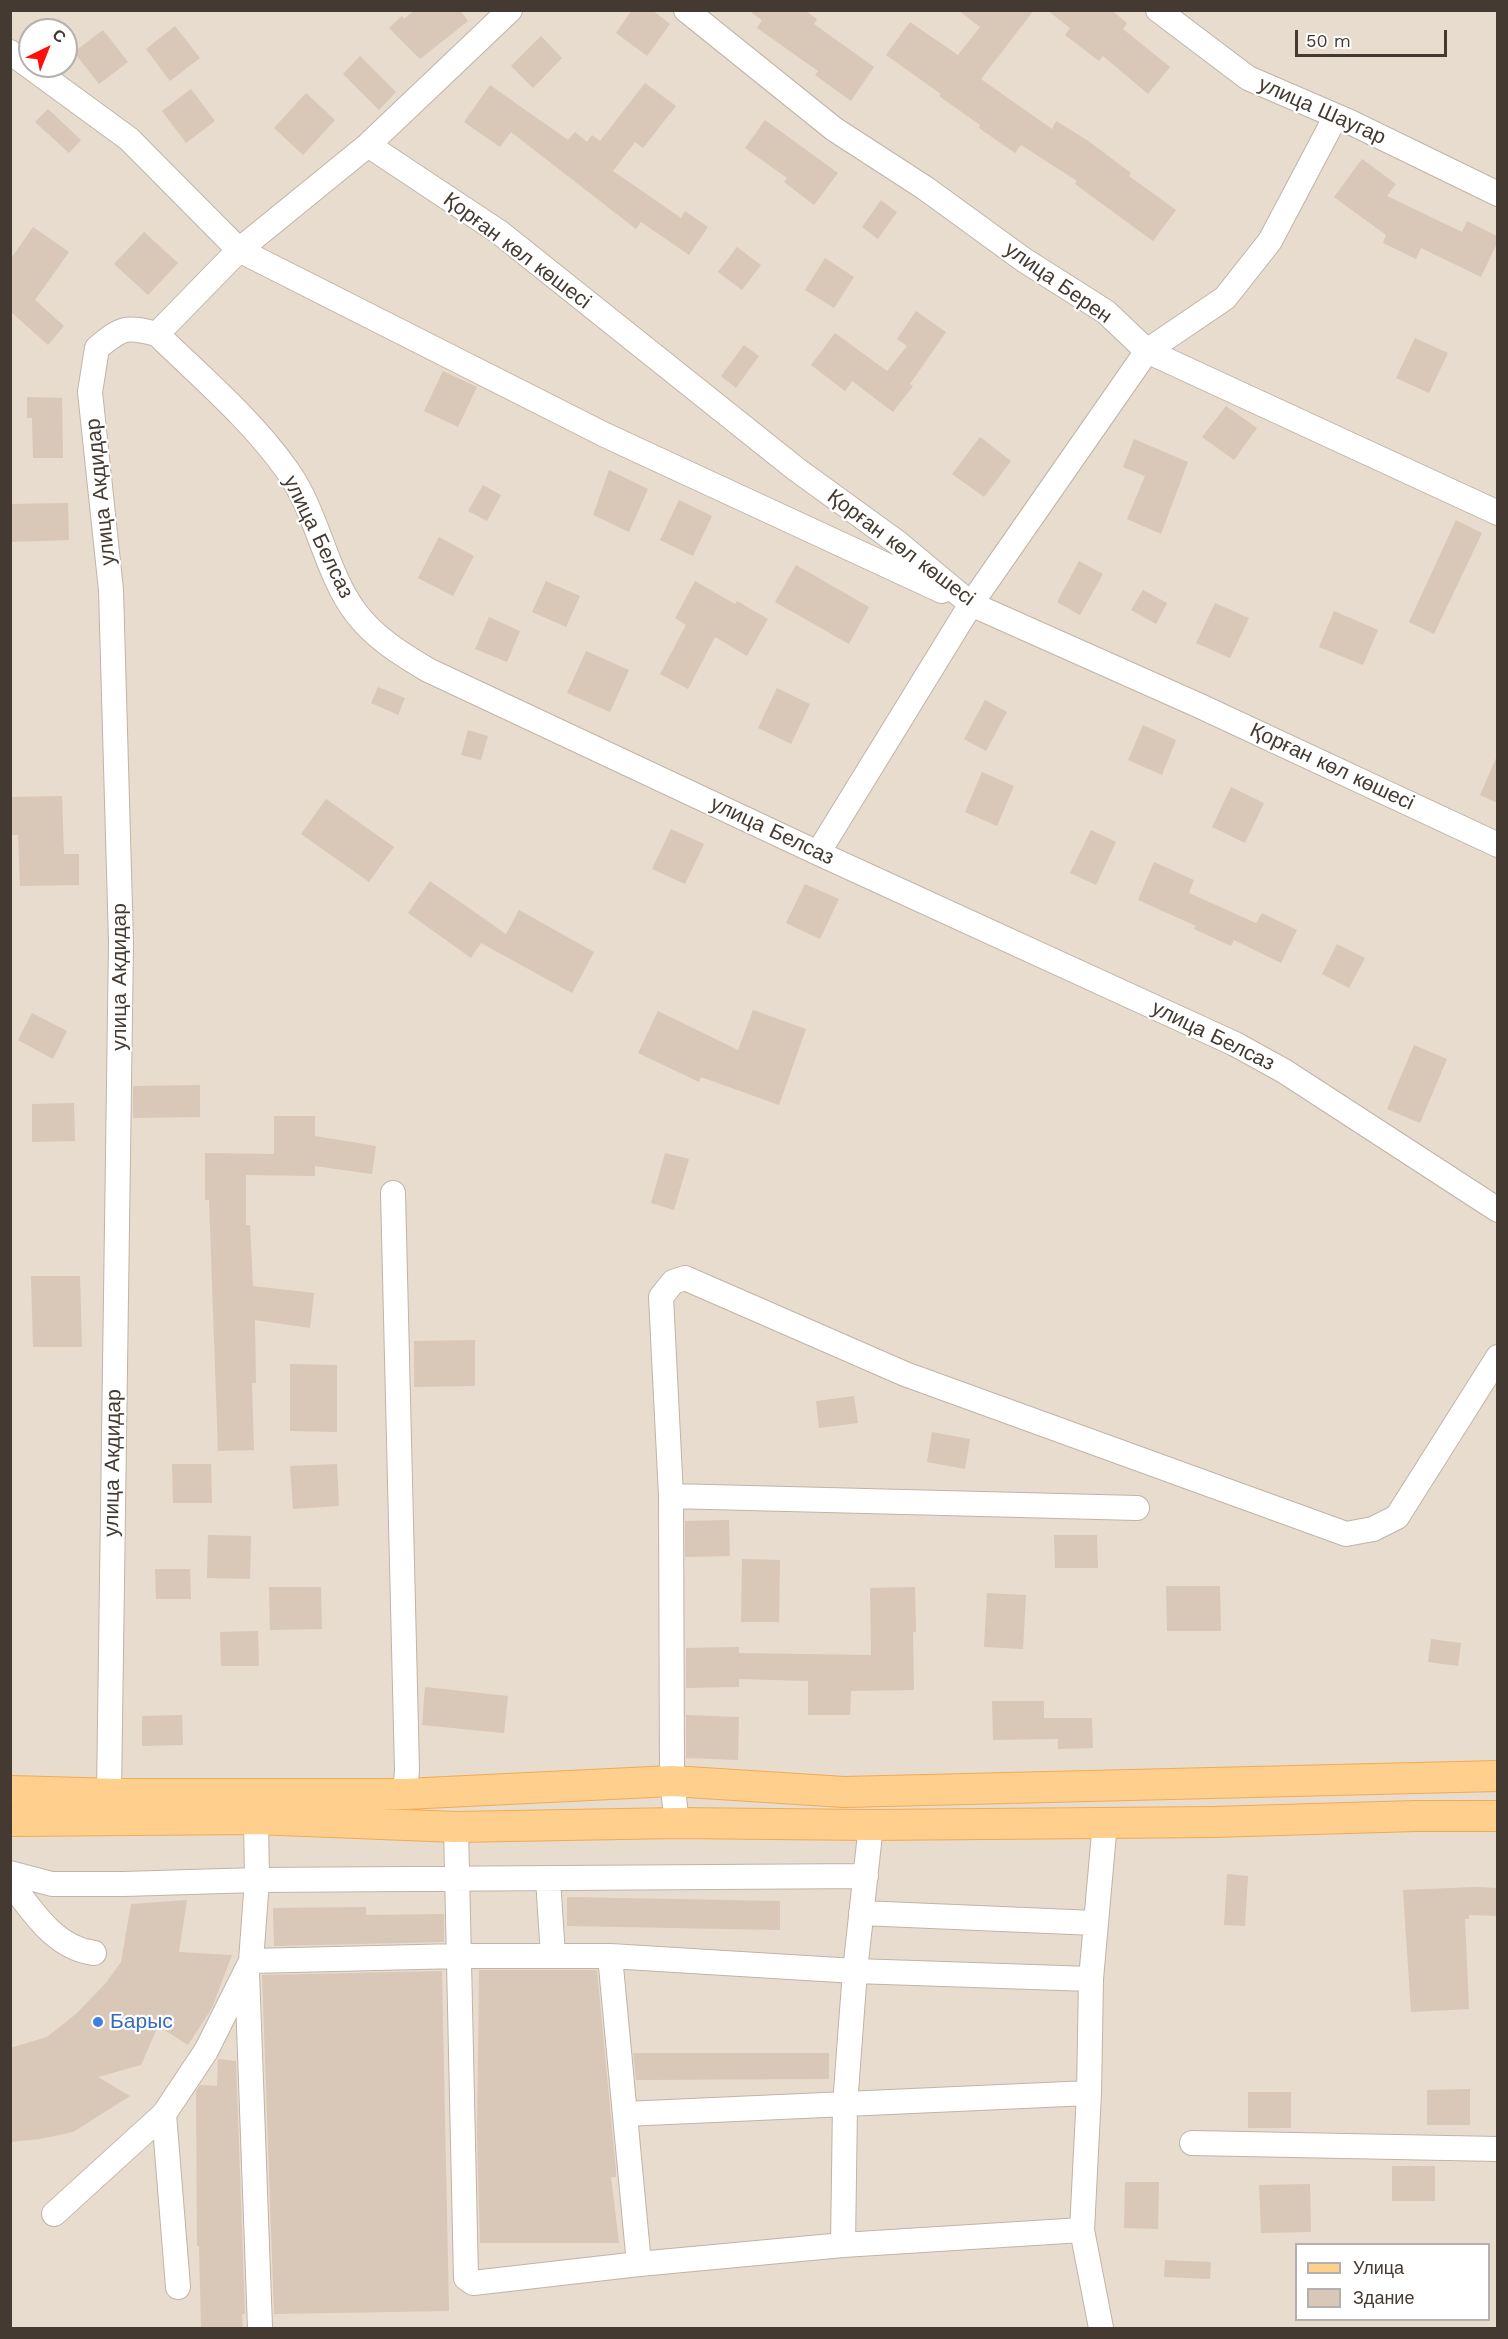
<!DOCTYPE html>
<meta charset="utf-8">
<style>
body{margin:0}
#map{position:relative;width:1508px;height:2339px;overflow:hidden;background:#f3ebe1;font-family:"Work Sans",sans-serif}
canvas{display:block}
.frame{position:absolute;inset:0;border:12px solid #443a31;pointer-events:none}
.legend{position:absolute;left:1295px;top:2243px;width:195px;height:78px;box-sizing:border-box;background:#fff;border:2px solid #b4b0ad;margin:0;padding:8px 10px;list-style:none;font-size:18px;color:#443a31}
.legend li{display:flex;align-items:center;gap:12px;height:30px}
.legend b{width:30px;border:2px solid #b4b0ad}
.north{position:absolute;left:18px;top:18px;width:60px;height:60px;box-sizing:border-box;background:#fff;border:2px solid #b4b0ad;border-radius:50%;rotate:43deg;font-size:16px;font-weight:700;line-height:24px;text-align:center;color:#443a31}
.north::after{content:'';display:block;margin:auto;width:21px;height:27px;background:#ff0f0c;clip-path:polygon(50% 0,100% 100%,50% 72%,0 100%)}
.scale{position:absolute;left:1295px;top:30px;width:152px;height:27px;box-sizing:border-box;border:3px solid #443a31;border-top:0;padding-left:8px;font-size:18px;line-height:21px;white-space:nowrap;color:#443a31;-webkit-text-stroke:4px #fff;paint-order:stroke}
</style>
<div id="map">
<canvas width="1508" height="2339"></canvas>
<div class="frame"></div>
<ul class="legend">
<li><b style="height:8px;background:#ffcf8e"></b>Улица</li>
<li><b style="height:16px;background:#d9c7b8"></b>Здание</li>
</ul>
<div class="north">С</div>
<div class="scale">50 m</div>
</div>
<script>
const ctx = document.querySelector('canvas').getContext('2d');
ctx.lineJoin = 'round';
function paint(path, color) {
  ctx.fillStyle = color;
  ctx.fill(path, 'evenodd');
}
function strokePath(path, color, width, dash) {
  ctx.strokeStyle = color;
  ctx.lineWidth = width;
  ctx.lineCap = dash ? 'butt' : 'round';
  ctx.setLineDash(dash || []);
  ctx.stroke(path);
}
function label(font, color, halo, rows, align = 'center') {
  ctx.font = font + ' "Work Sans",sans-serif';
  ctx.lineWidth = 4.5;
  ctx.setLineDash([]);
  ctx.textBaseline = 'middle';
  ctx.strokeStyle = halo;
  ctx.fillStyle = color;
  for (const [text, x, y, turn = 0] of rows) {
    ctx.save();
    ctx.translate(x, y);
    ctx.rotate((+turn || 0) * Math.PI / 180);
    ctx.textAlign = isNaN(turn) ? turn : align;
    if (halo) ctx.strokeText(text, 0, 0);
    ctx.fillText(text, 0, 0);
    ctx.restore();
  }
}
paint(new Path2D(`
 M11 11H1497V2328H11ZM30 30H66V66H30ZM1296 2244H1488V2320H1296Z`), '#e7dcce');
paint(new Path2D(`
 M415 10H460L468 21 420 59 389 28 402 16 404 19Z
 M632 10H652L670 24 647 56 616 33Z
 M748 10H804L817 19 814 24 874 67 851 101 815 75 818 71 757 28 762 20Z
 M958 10H1034L981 79 1052 129 1056 121 1087 140 1131 173 1129 176 1176 210 1153 241 1075 184 1077 181 1021 145 1015 153 979 128 980 125 939 96 941 94 886 55 910 22 958 55 980 27Z
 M1047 10H1111L1127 23 1123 29 1170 67 1148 94 1103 56 1099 61 1065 35 1070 28Z
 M175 26 200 58 170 81 146 49Z
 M103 30 128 62 99 84 74 52Z
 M541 36 562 58 533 88 511 66Z
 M360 56 396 92 379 110 343 74Z
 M645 83 676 106 643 148 635 142 613 171 681 218 685 211 708 227 689 255 641 222 636 229 511 132 500 147 464 122 490 85 568 140 575 132 587 142 592 135 600 141Z
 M191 89 215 121 186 143 162 111Z
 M306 93 335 120 303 155 274 128Z
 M48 109 81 140 69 153 35 122Z
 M765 120 838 173 814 205 784 182 787 178 745 148Z
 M1362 159 1396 184 1387 196 1462 232 1467 221 1497 236V243L1481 277 1421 248 1416 259 1383 243 1386 235 1334 197Z
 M881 200 897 212 878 239 862 227Z
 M33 227 69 252 35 300 64 326 48 345 10 311V260Z
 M144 232 178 263 148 295 114 264Z
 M737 247 761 265 742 290 718 272Z
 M825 258 854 277 834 308 805 290Z
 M916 311 946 332 910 384 913 386 893 412 852 381 845 391 811 365 835 333 887 371 907 346 897 339Z
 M1415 338 1448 353 1429 393 1396 378Z
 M744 345 759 356 736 388 721 376Z
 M443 371 477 387 458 427 424 411Z
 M27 397 62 398 63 458H33L32 418H27Z
 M1226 406 1257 428 1234 460 1202 437Z
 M980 437 1011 461 984 497 952 474Z
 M1134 439 1188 462 1161 534 1127 519 1145 476 1123 467Z
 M609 470 648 489 629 532 593 515Z
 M483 485 501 495 487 521 468 511Z
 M679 500 712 516 693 556 660 540Z
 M68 503 69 540 10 542V504Z
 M1456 520 1482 533 1434 634 1409 622Z
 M439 537 474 556 453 596 418 578Z
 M1079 561 1103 574 1080 615 1057 602Z
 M796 565 869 607 849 644 775 602Z
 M546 581 580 596 566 627 532 612Z
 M695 581 735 604 737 601 768 619 747 656 715 637 688 689 660 674 686 625 675 618Z
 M1143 590 1167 603 1156 624 1131 610Z
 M1215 603 1249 618 1230 658 1196 643Z
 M1334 611 1378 630 1363 665 1319 647Z
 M489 617 520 631 507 662 475 649Z
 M586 651 629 670 610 712 567 693Z
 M378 687 405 698 398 715 371 703Z
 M777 688 810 704 791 744 758 728Z
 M985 700 1007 712 986 751 964 739Z
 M1143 725 1176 740 1162 775 1128 760Z
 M468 730 488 736 481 760 461 755Z
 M1497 756V803L1480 795Z
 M982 772 1014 786 997 826 965 812Z
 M1231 787 1264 803 1245 843 1212 827Z
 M62 796 64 854H79V885L20 886 18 835H10V797Z
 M326 799 394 847 369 882 301 834Z
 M671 829 704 844 685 884 652 869Z
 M1091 830 1116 842 1096 885 1070 873Z
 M1154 862 1194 880 1189 893 1256 923 1262 913 1297 930 1281 963 1234 940 1231 946 1194 929 1196 926 1138 900Z
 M430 881 506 934 519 910 594 952 572 993 481 943 471 958 408 913Z
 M805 884 839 899 820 939 786 923Z
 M1337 944 1365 958 1349 988 1322 974Z
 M753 1010 806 1029 779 1105 701 1077 699 1082 638 1053 658 1011 738 1050Z
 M32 1013 67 1031 53 1059 18 1040Z
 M1414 1045 1447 1059 1420 1123 1387 1109Z
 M200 1085V1117L133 1118V1086Z
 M74 1103 75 1141 32 1142V1104Z
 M274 1116H315V1136L376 1146 372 1174 315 1166V1176L246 1175V1225H250L253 1286 314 1293 310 1328 255 1320 256 1383H252L254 1450 218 1451 209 1200H205V1153L274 1154Z
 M665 1153 689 1159 674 1210 651 1203Z
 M31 1276H80L82 1347H33Z
 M475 1340V1386L414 1387V1341Z
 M290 1364 337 1365V1432L290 1431Z
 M854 1396 858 1423 819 1428 816 1401Z
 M932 1432 970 1439 965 1469 927 1462Z
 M172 1464H211L212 1503H173Z
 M337 1464 339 1506 293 1509 290 1466Z
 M729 1520 730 1556 685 1557V1521Z
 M208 1535 251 1536 250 1579 207 1578Z
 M1054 1535H1097L1098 1568H1055Z
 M742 1559 780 1560 779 1622H741Z
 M155 1569H190L191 1599H156Z
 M1166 1586H1220L1221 1631H1167Z
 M269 1587H321L322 1629 270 1630Z
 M915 1587 916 1632H913L914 1690 851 1691 850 1715H808V1681L739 1679V1687L686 1688V1648L739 1647V1653L871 1655 870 1588Z
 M987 1593 1026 1595 1023 1649 984 1647Z
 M258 1631 259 1666H221L220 1632Z
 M1431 1639 1461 1643 1458 1666 1428 1662Z
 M425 1687 508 1696 504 1733 422 1725Z
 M992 1701H1044V1718H1092L1093 1748 1058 1749V1739L993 1740Z
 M182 1715 183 1745 142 1746V1716Z
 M686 1715 739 1717 738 1760 686 1758Z
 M1227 1874 1248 1876 1245 1926 1224 1925Z
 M1476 1887 1497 1888V1916L1469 1915V1919H1465L1469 2009 1411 2012 1403 1890Z
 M567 1897 780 1901V1930L567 1926Z
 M187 1900 179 1952 232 1955 212 2008 188 2045 158 2026 141 2065 98 2077 130 2096 73 2132 40 2139 10 2142V2048L47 2037 76 2014 105 1984 121 1962 131 1904Z
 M366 1907V1915L444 1914V1942L274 1946 273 1908Z
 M479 1970H597L616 2171V2177H611L619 2243H480L477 2136Z
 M442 1971 449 2311 274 2314 262 1975Z
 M633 2053H829V2079L636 2080Z
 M218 2059 236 2061 245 2314H242L243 2328H201L199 2246H197L196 2091 200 2085 217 2086Z
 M1470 2089V2125H1427V2090Z
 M1248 2092H1291V2128H1248Z
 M1392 2166H1435V2201H1392Z
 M1125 2182H1159L1158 2229 1124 2228Z
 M1310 2184 1311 2232 1261 2233 1259 2185Z
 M1165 2260 1211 2262 1210 2279 1164 2277Z`), '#d9c7b8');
const minor = new Path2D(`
 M686 10 834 129 925 188 1024 260 1106 312 1147 351 1498 513
 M1158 10 1248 78 1350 122 1498 194
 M10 52 129 139 239 250 605 435 942 591
 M368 145 499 232 796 469 898 543 971 604 1200 706 1498 845
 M157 334C201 377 251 419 287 470 318 513 325 572 356 613 375 638 401 654 428 670L818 853 1235 1044 1284 1071 1498 1210
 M818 853 971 604 1147 351 1225 298 1270 241 1336 116
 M393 1193 407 1770 405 1794
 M671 1496 1137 1508
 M109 1793 121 942 111 590 90 392 97 348C123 327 125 326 157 334L239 250 368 145 510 10
 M677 1823 672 1781 671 1496 661 1297 673 1282 685 1278 905 1374 1346 1534 1373 1529 1397 1517 1498 1357
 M871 1825 855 1971 845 2105 843 2245 1082 2230
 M456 1827 466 2278 473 2283 639 2264 843 2245
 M10 1873 52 1884H123L257 1880 866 1876
 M548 1879 553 1956
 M10 1882C33 1912 55 1948 94 1953
 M861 1913 1095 1923
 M251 1961 460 1956H610
 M247 1972 260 2328
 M164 2114 178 2287
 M625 2114 1089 2093
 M1192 2143 1498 2149
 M54 2214 164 2114 206 2051 251 1961 257 1880 256 1819
 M639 2264 610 1956 855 1971 1091 1979
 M1101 2328 1082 2230 1089 2093 1091 1979 1105 1822`);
const major = new Path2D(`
 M10 1791 121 1794H405L672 1781 844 1792 1498 1776
 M10 1821 256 1819 456 1827 677 1823 871 1825 1213 1822 1416 1816H1498`);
strokePath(minor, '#c1b4a6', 26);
strokePath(major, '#f1ab51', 32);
strokePath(minor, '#fff', 24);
strokePath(major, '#ffcf8e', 30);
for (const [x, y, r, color] of [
 [98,2022,6,"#3f7fe0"]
]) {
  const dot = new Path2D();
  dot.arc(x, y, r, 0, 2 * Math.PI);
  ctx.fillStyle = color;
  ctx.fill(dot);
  strokePath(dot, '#fff', 2);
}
label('21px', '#443a31', '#fff', [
 ["улица Шаугар",1322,111,24],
 ["Қорған көл көшесі",517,251,37],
 ["улица Берен",1058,283,35],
 ["улица Акдидар",101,492,-96],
 ["улица Белсаз",318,537,64],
 ["Қорған көл көшесі",901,548,37],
 ["Қорған көл көшесі",1332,767,25],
 ["улица Белсаз",772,831,25],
 ["улица Акдидар",120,977,-90],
 ["улица Белсаз",1213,1036,26],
 ["улица Акдидар",113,1463,-89]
]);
label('21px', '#366cbe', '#fff', [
 ["Барыс",110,2022]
], 'left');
</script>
